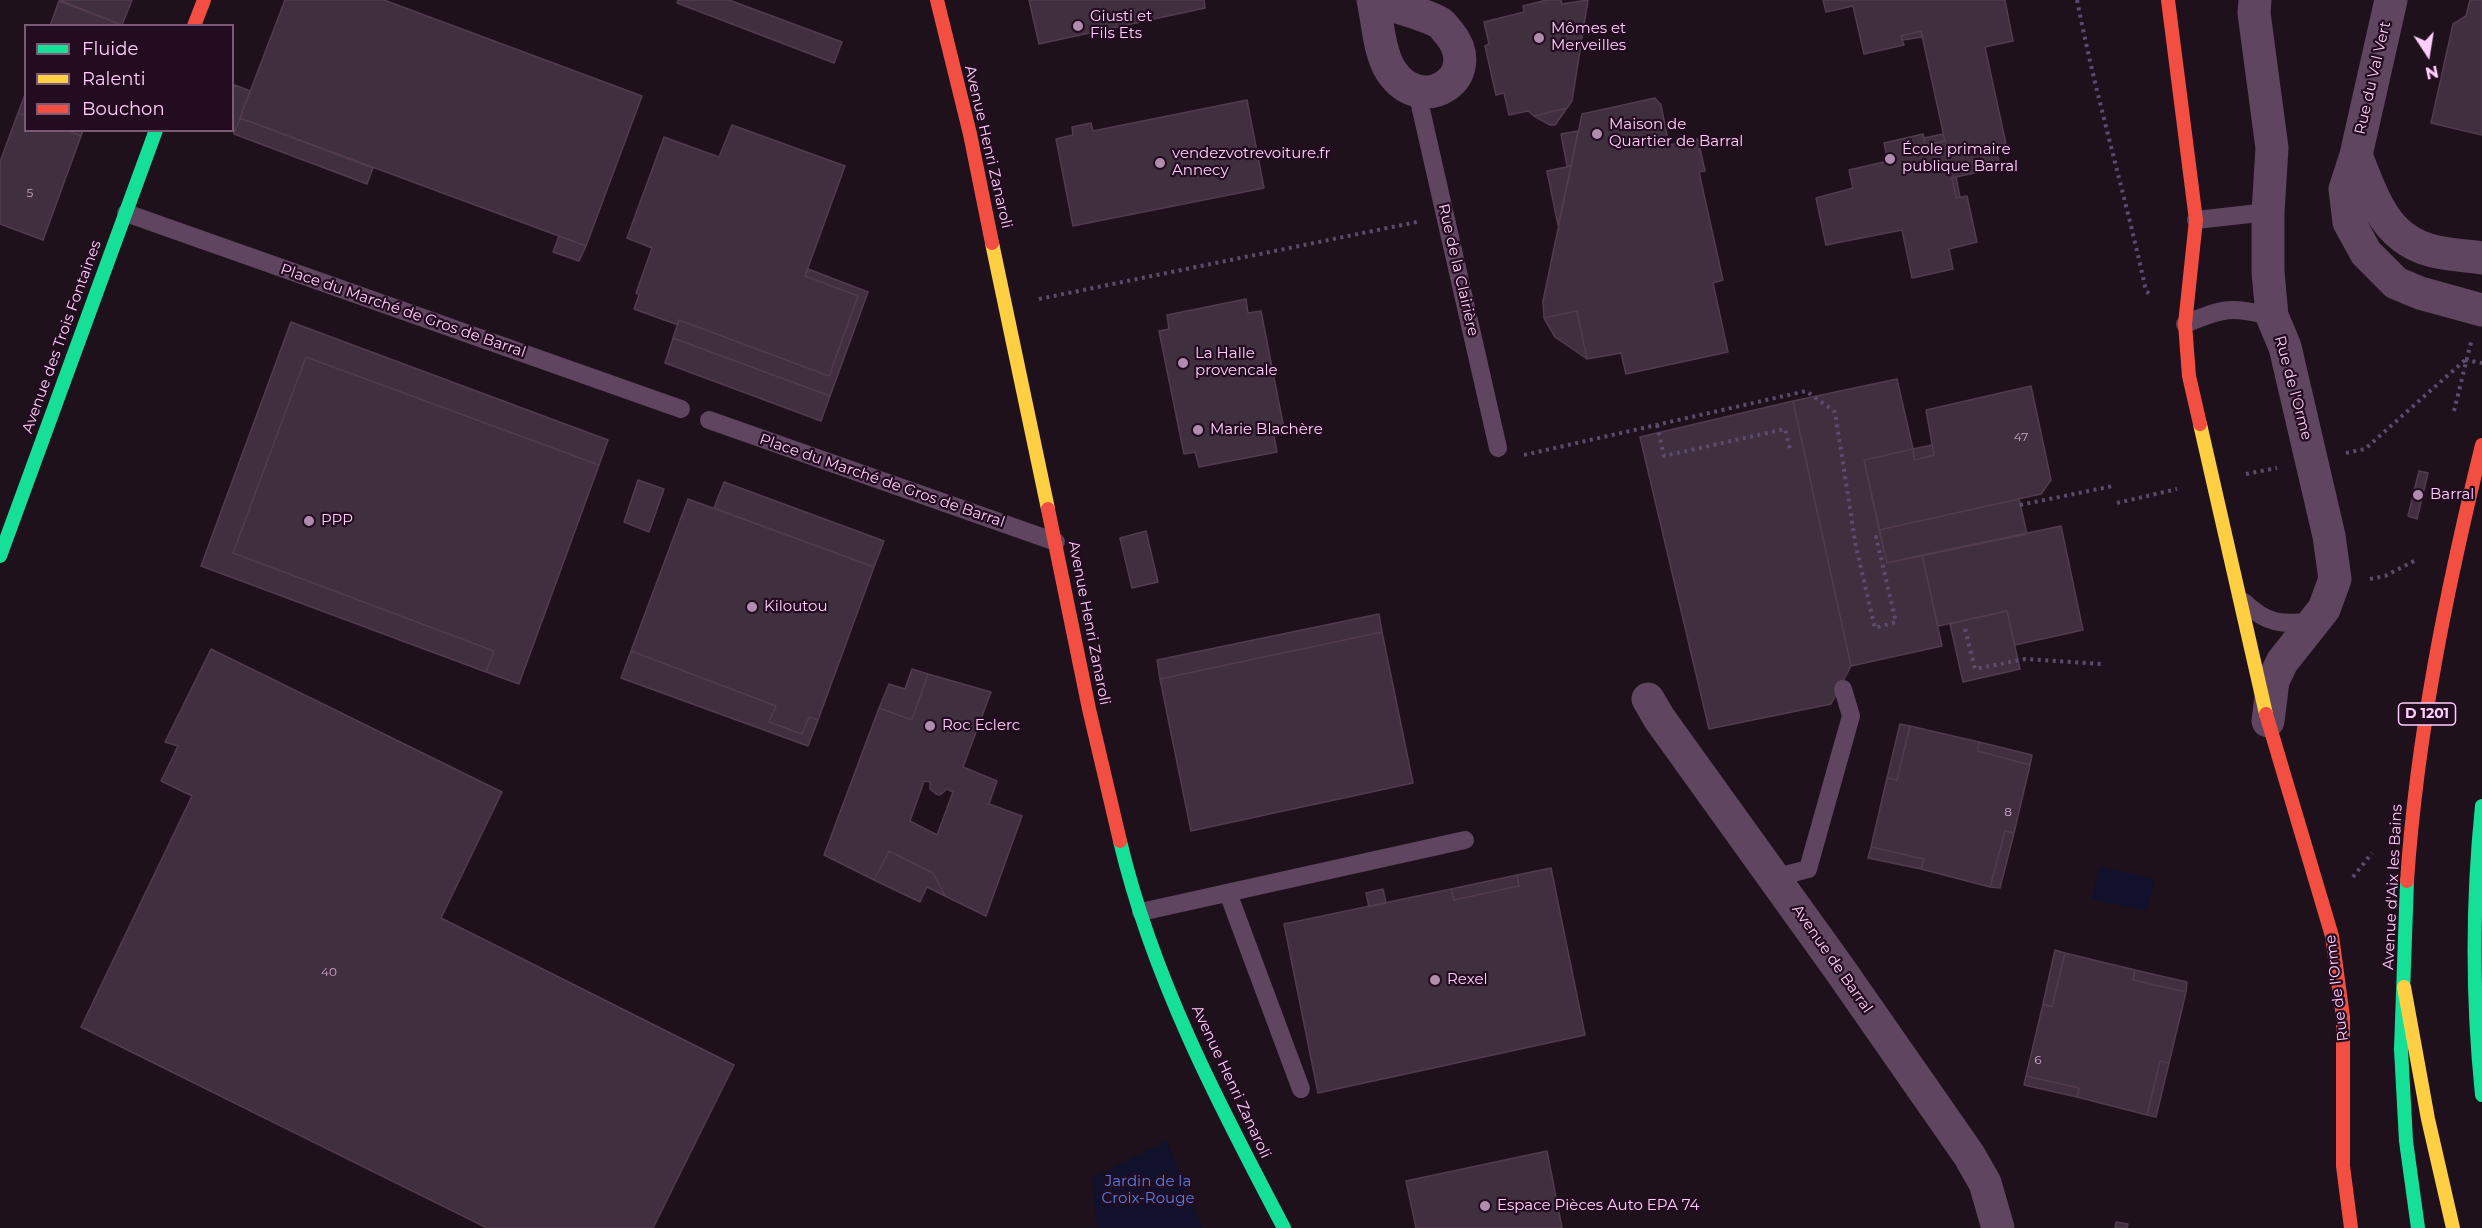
<!DOCTYPE html>
<meta charset="utf-8">
<style>
body{margin:0}
#map{position:relative;width:2482px;height:1228px;overflow:hidden;background:#1e111c;font-family:Montserrat,sans-serif}
canvas{display:block}
.legend{position:absolute;left:24px;top:24px;width:210px;height:108px;box-sizing:border-box;background:#230c20;border:2px solid #7b5a78;margin:0;padding:8px 10px;list-style:none;font-size:18px;color:#ffcefc}
.legend li{display:flex;align-items:center;gap:12px;height:30px}
.legend b{width:30px;border:2px solid #7b5a78}
.north{position:absolute;left:2398px;top:24px;width:60px;height:60px;-webkit-text-stroke:4px #230c20;paint-order:stroke;rotate:168deg;font-size:16px;font-weight:700;line-height:24px;text-align:center;color:#ffcefc}
.north::after{content:'';display:block;margin:auto;width:21px;height:27px;background:#ffcefc;clip-path:polygon(50% 0,100% 100%,50% 72%,0 100%)}
</style>
<div id="map">
<canvas width="2482" height="1228"></canvas>
<ul class="legend">
<li><b style="height:8px;background:#16e098"></b>Fluide</li>
<li><b style="height:8px;background:#ffcf43"></b>Ralenti</li>
<li><b style="height:8px;background:#f24e42"></b>Bouchon</li>
</ul>
<div class="north">N</div>
</div>
<script>
const ctx = document.querySelector('canvas').getContext('2d');
ctx.lineJoin = 'round';
function paint(path, color) {
  ctx.fillStyle = color;
  ctx.fill(path, 'evenodd');
}
function strokePath(path, color, width, dash) {
  ctx.strokeStyle = color;
  ctx.lineWidth = width;
  ctx.lineCap = dash ? 'butt' : 'round';
  ctx.setLineDash(dash || []);
  ctx.stroke(path);
}
function label(font, color, halo, rows, align = 'center') {
  ctx.font = font + ' Montserrat,sans-serif';
  ctx.lineWidth = 4.5;
  ctx.setLineDash([]);
  ctx.textBaseline = 'middle';
  ctx.strokeStyle = halo;
  ctx.fillStyle = color;
  for (const [text, x, y, turn = 0] of rows) {
    ctx.save();
    ctx.translate(x, y);
    ctx.rotate((+turn || 0) * Math.PI / 180);
    ctx.textAlign = isNaN(turn) ? turn : align;
    if (halo) ctx.strokeText(text, 0, 0);
    ctx.fillText(text, 0, 0);
    ctx.restore();
  }
}
paint(new Path2D(`
 M2099 867 2155 879 2147 911 2092 899Z
 M1167 1141 1202 1228H1097L1092 1178Z`), '#11112c');
const building = new Path2D(`
 M60 0H132L122 25Z
 M285 0H384L642 96 586 246 240 118Z
 M678 0H729L842 42 834 63 677 3Z
 M1029 0H1204L1205 8 1039 44Z
 M1547 0H1561L1562 4 1588 0 1572 101 1567 108 1534 116 1528 111 1509 115 1504 93 1496 95 1485 46 1489 44 1484 22 1524 12 1523 6Z
 M1823 0H2005L2013 41 1985 47 2006 144 1996 146 2000 167 1952 178 1956 198 1967 196 1977 242 1949 249 1953 269 1912 278 1902 230 1826 245 1816 198 1853 188 1849 170 1888 161 1884 143 1923 134 1925 145 1945 141 1921 31 1901 36 1904 45 1864 54 1853 6 1826 12Z
 M2470 0H2482V135L2431 123 2453 24 2466 16Z
 M59 1 122 25V26H50Z
 M1921 31 1923 37 1902 40 1901 36Z
 M235 85 250 91 234 134 232 92Z
 M26 92V116L18 113Z
 M1655 98 1661 105 1669 145 1698 139 1705 171 1699 172 1723 280 1713 283 1728 352 1626 374 1621 353 1587 359 1577 311 1544 318 1543 301 1582 114Z
 M1247 100 1264 188 1073 226 1056 139 1073 135 1072 127 1091 123 1093 131Z
 M1567 108 1555 125H1550L1534 116Z
 M18 113 26 116V130H66L81 136 43 240 0 224V162Z
 M240 118 373 168 367 184 234 134Z
 M732 125 845 166 805 276 858 296 829 376 679 320 678 325 634 309 639 295 636 293 652 248 627 238 664 137 719 157Z
 M66 130H83L81 136Z
 M1578 131 1571 166H1567L1561 134Z
 M1943 134 1945 141 1925 145 1924 138Z
 M1571 166 1558 225 1547 171Z
 M1956 177 1960 197 1956 198 1952 178Z
 M559 236 586 246 579 261 553 252Z
 M808 269 868 292 830 396 673 338 679 320 829 376 858 296 805 276Z
 M1246 299 1248 313 1261 311 1285 434 1274 436 1277 452 1199 467 1195 452 1184 454 1159 331 1169 329 1167 315Z
 M1577 311 1587 359 1555 337 1544 318Z
 M291 322 608 440 599 465 306 357 233 553 494 651 486 672 201 566Z
 M673 338 830 396 821 421 665 363Z
 M306 357 599 465 519 684 486 672 494 651 233 553Z
 M1897 379 1913 449 1864 460 1887 563 1922 555 1942 646 1851 666 1793 401Z
 M2031 386 2051 480 2041 494 1879 530 1864 460 1913 449 1914 460 1934 455 1926 410Z
 M1793 401 1851 666 1831 704 1709 729 1640 437Z
 M1932 445 1934 455 1914 460 1913 449Z
 M2419 471 2428 473 2417 519 2408 516Z
 M638 480 664 489 649 532 624 522Z
 M724 482 884 541 874 567 714 508Z
 M688 499 874 567 818 720 809 717 802 734 769 722 776 706 631 651Z
 M2019 499 2027 534 1887 563 1879 530Z
 M2061 526 2083 630 2015 645 2007 611 1938 626 1922 555Z
 M1146 531 1158 582 1132 588 1120 538Z
 M2007 611 2020 669 1963 682 1950 624Z
 M1379 614 1382 632 1160 679 1157 660Z
 M1382 632 1413 783 1191 831 1160 679Z
 M211 649 502 792 441 918 734 1065 653 1228H487L81 1027 192 796 161 781 178 746 165 742Z
 M631 651 776 706 769 722 802 734 809 717 818 720 808 746 621 678Z
 M912 669 928 674 912 720 879 708 889 684 905 689Z
 M928 674 991 692 963 767 997 781 989 804 1022 816 986 916 945 896 933 873 889 851 874 880 824 855 879 708 912 720ZM924 781 930 782V789L936 794 940 795 947 789 953 792 937 835 910 821Z
 M1900 724 1910 726 1897 780 1887 778Z
 M1910 726 1979 742 1978 751 2030 765 2014 833 2005 831 1990 887 1921 869 1924 859 1871 847 1887 778 1897 780Z
 M1979 742 2032 755 2030 765 1978 751Z
 M2005 831 2014 833 2000 888 1990 887Z
 M1871 847 1924 859 1921 869 1868 858Z
 M889 851 933 873 945 896 927 887 920 902 874 880Z
 M1551 868 1585 1035 1318 1093 1284 924 1451 889 1454 900 1519 886 1517 875Z
 M1517 875 1519 886 1454 900 1451 889Z
 M1383 889 1386 903 1369 907 1366 893Z
 M2055 950 2065 953 2052 1007 2043 1004Z
 M2065 953 2135 970 2133 980 2186 992 2169 1063 2160 1061 2147 1115 2077 1097 2079 1088 2026 1076 2043 1004 2052 1007Z
 M2135 970 2187 982 2186 992 2133 980Z
 M2160 1061 2169 1063 2156 1117 2147 1115Z
 M2026 1076 2079 1088 2077 1097 2024 1085Z
 M1547 1151 1562 1228H1416L1406 1181Z
 M2116 1222 2128 1224 2127 1228H2115Z`);
paint(building, '#402f3e');
strokePath(building, '#523b4f', 1.5);
strokePath(new Path2D(`
 M2077 0C2096 98 2125 193 2146 291L2152 296
 M1039 299 1417 222
 M2465 360 2482 363
 M2454 411 2471 342
 M1657 425 1664 456 1785 429 1790 449
 M2346 453 2365 449 2465 360
 M1524 455 1806 391 1835 412 1856 547 1875 628 1896 622 1876 537 1881 536
 M2246 474 2277 468
 M2117 503 2177 489
 M2020 505 2113 486
 M2370 579 2385 576 2418 559
 M1965 629 1975 669 2025 659 2101 664
 M2353 877 2372 853`), '#5a4c6c', 4, [3, 4.5]);
strokePath(new Path2D(`
 M1417 92 1498 448
 M126 213 681 409
 M2196 220 2268 212
 M2185 324C2226 307 2230 307 2272 316
 M709 420 1056 542
 M2244 602C2268 625 2281 624 2313 622
 M1774 878 1808 869 1851 716 1843 689
 M1228 893 1301 1089
 M1141 912 1465 840`), '#5f455f', 18);
strokePath(new Path2D(`
 M1373 0C1378 23 1379 52 1391 71 1422 118 1485 77 1449 33 1446 30 1443 25 1440 23 1426 14 1391 6 1374 0
 M2255 0 2254 13 2272 148 2268 212V272L2272 316 2285 347 2329 536 2335 579 2324 609 2282 662 2273 681 2268 721
 M2391 0 2356 155 2345 189 2349 222 2366 253 2396 283 2420 293 2482 310
 M2356 155C2371 193 2383 235 2426 249 2443 255 2464 255 2482 258
 M1648 699 1659 718 1838 967 1969 1155 1985 1183 1998 1228`), '#5f455f', 33);
strokePath(new Path2D(`
 M0 556 156 130
 M2482 806C2472 903 2472 998 2482 1095
 M1120 841C1152 977 1219 1105 1284 1228
 M2407 881 2401 1049 2406 1141 2418 1228`), '#16e098', 14);
strokePath(new Path2D(`
 M992 243 1048 509
 M2200 424 2266 714
 M2404 987 2428 1119 2453 1228`), '#ffcf43', 14);
strokePath(new Path2D(`
 M937 0 970 134 992 243
 M2168 0 2196 220 2185 324 2189 376 2200 424
 M194 26 204 0
 M1048 509 1089 709 1120 841
 M2266 714 2332 936 2343 1017V1166L2351 1228
 M2407 881C2417 734 2447 588 2482 445`), '#f24e42', 14);
for (const [x, y, r, color] of [
 [1078,26,6,"#b08cae"],
 [1539,38,6,"#b08cae"],
 [1597,134,6,"#b08cae"],
 [1890,159,6,"#b08cae"],
 [1160,163,6,"#b08cae"],
 [1183,363,6,"#b08cae"],
 [1198,430,6,"#b08cae"],
 [2418,495,6,"#b08cae"],
 [309,521,6,"#b08cae"],
 [752,607,6,"#b08cae"],
 [930,726,6,"#b08cae"],
 [1435,980,6,"#b08cae"],
 [1485,1206,6,"#b08cae"]
]) {
  const dot = new Path2D();
  dot.arc(x, y, r, 0, 2 * Math.PI);
  ctx.fillStyle = color;
  ctx.fill(dot);
  strokePath(dot, '#230c20', 2);
}
label('12px', '#cfa6cc', null, [
 ["5",30,193],
 ["47",2021,437],
 ["8",2008,812],
 ["40",329,972],
 ["6",2038,1060]
]);
for (const [x, y, w] of [
 [2427,714,57]
]) {
  const box = new Path2D();
  box.roundRect(x - w / 2, y - 11, w, 22, 4.5);
  ctx.fillStyle = '#230c20';
  ctx.fill(box);
  strokePath(box, '#ffcefc', 1.5);
}
label('bold 14px', '#ffcefc', null, [
 ["D 1201",2427,714]
]);
label('15px', '#ffcefc', '#230c20', [
 ["Giusti et",1090,17],
 ["Fils Ets",1090,34],
 ["Mômes et",1551,29],
 ["Merveilles",1551,46],
 ["Maison de",1609,125],
 ["Quartier de Barral",1609,142],
 ["École primaire",1902,150],
 ["publique Barral",1902,167],
 ["vendezvotrevoiture.fr",1172,154],
 ["Annecy",1172,171],
 ["La Halle",1195,354],
 ["provencale",1195,371],
 ["Marie Blachère",1210,430],
 ["Barral",2430,495],
 ["PPP",321,521],
 ["Kiloutou",764,607],
 ["Roc Eclerc",942,726],
 ["Rexel",1447,980],
 ["Espace Pièces Auto EPA 74",1497,1206]
], 'left');
label('15px', '#ffcefc', '#230c20', [
 ["Rue du Val Vert",2373,78,-77],
 ["Avenue Henri Zanaroli",988,147,77],
 ["Rue de la Clairière",1458,270,77],
 ["Place du Marché de Gros de Barral",403,311,19],
 ["Avenue des Trois Fontaines",62,337,-70],
 ["Rue de l'Orme",2293,388,75],
 ["Place du Marché de Gros de Barral",882,481,19],
 ["Avenue Henri Zanaroli",1089,623,79],
 ["Avenue d'Aix les Bains",2393,887,-87],
 ["Avenue de Barral",1832,959,55],
 ["Rue de l'Orme",2337,988,-97],
 ["Avenue Henri Zanaroli",1231,1082,65]
]);
label('15px', '#527fe7', '#230c20', [
 ["Jardin de la",1148,1182],
 ["Croix-Rouge",1148,1199]
]);
</script>
